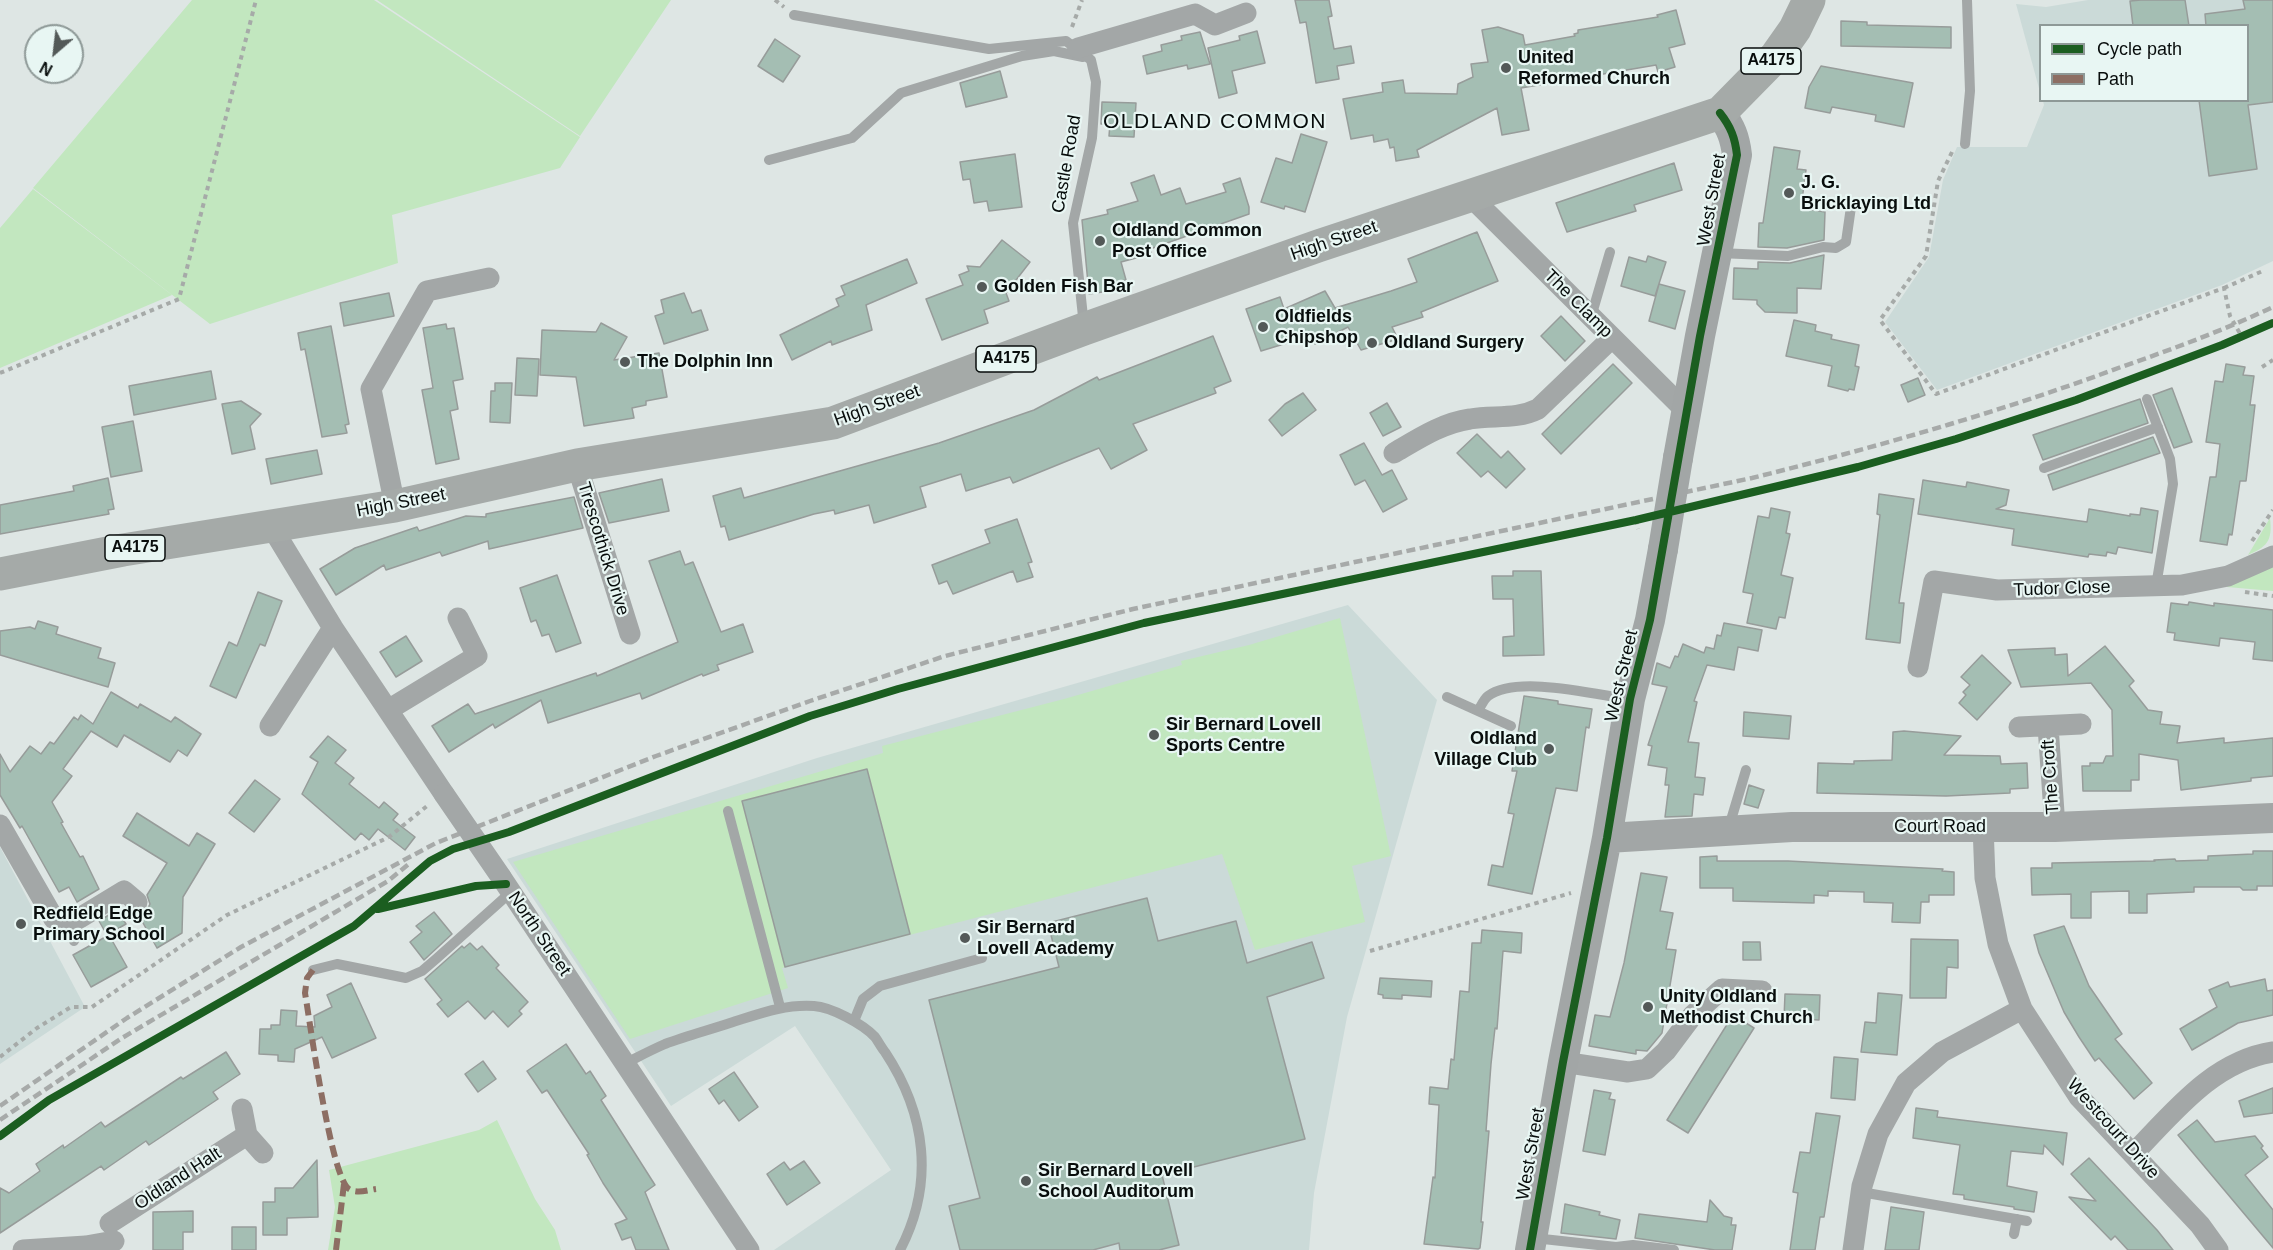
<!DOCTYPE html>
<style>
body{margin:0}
#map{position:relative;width:2273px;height:1250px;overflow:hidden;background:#dee6e4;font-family:Helvetica,sans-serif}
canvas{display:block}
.legend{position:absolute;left:2039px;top:24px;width:210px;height:78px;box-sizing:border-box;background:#e8f6f3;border:2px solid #8e9997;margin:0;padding:8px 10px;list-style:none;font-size:18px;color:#080d0c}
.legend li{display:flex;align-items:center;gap:12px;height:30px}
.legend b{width:30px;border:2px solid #8e9997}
.north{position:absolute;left:24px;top:24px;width:60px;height:60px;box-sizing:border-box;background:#e8f6f3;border:2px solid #8e9997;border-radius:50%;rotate:208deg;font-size:16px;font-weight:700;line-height:24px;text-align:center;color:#080d0c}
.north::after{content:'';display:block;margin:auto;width:21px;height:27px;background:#535958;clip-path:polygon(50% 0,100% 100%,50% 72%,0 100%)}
</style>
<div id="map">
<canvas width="2273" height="1250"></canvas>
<ul class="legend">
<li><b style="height:8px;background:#1b5e20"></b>Cycle path</li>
<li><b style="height:8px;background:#8d6e63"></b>Path</li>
</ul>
<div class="north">N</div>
</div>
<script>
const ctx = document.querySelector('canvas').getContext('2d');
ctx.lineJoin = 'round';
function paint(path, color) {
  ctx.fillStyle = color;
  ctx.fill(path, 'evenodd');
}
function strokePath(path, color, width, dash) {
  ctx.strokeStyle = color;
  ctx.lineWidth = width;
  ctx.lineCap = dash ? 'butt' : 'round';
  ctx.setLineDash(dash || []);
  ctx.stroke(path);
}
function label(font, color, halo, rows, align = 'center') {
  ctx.font = font + ' Helvetica,sans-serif';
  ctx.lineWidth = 4.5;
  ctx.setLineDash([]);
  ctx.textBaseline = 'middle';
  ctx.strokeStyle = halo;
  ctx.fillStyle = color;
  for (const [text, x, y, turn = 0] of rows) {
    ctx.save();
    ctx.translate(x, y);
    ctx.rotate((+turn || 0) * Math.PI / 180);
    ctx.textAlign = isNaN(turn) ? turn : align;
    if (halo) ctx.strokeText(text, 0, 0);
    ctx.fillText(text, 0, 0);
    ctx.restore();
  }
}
paint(new Path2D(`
 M2088 0H2273V261L2222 285 1937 390 1885 322 1929 257 1943 180 1957 147H2027L2044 105 2043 101 2248 100V26H2040V92L2016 4 2046 7Z
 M1348 605 1437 700 1347 1017 1314 1193 1309 1250H774L891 1170 795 1026 671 1106 507 859 817 758Z
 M0 847 85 1007 0 1064Z`), '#cbdad8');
paint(new Path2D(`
 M192 0H374L580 137 560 168 392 215 398 263 210 324 33 188Z
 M377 0H671L580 136Z
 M33 189 172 295 0 368V228Z
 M2270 518C2273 542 2266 547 2248 555Z
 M2273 567V591L2227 587 2226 584Z
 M1340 618 1391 856 1352 866 1365 922 1255 950 1222 854 782 968 788 988 630 1039 513 862 883 753 882 746 1064 699 1182 665 1181 661 1249 645Z
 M497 1120 535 1199 555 1230 561 1250H328L335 1207 329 1170 479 1130Z`), '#c2e7bf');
const building = new Path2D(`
 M1295 0H1329L1332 16 1328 17 1334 49 1351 46 1354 63 1337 66 1339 79 1316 83 1306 22 1300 23Z
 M2141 0H2185L2189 26H2133L2130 1Z
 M2243 0H2273V102L2248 105 2257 169 2209 176 2199 100H2247V26H2206L2205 14 2245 9Z
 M1676 10 1685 44 1669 48 1675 67 1658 72 1656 65 1521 88 1529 130 1502 135 1497 108 1417 150 1419 157 1396 161 1394 147 1390 148 1388 139 1374 142 1373 135 1351 139 1343 99 1383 92 1382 83 1403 80 1405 93 1457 94 1458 84 1473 77 1471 64 1488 62 1482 30 1498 27 1523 35 1525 45 1575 36 1574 34 1578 33V30L1658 17 1657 15Z
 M1841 21 1867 22V25L1951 27V48L1841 46Z
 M1257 31 1265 63 1232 71 1237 93 1219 98 1208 48 1240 40 1239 36Z
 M1200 32 1210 64 1188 69 1187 65 1147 74 1143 56 1162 51 1161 45 1182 40 1181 36Z
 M775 39 800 56 783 82 758 66Z
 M1821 66 1913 83 1904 127 1875 121 1876 115 1832 107 1830 113 1805 108 1809 87Z
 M1000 71 1007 97 966 107 960 83Z
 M1102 102 1136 103 1134 137 1109 136 1110 124H1101Z
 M1301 134 1327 142 1305 212 1285 206 1284 209 1261 202 1276 158 1292 163Z
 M1774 147 1800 151 1797 169 1806 170 1801 208 1825 212 1824 240 1787 248 1758 247 1759 223H1763Z
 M1015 154 1022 207 989 211 987 201 974 203 970 179 963 180 960 162Z
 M1674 163 1682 190 1634 205 1636 211 1567 232 1556 203Z
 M1154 175 1161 195 1180 188 1186 204 1226 192 1223 184 1240 178 1249 207V214L1150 249 1151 254 1121 262 1126 280 1107 284 1109 291 1089 294 1082 220 1108 214 1107 210 1138 201 1131 183Z
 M1477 232 1498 281 1421 312 1423 317 1392 327 1398 339 1361 350 1348 327 1315 344 1310 336 1261 351 1246 309 1280 297 1284 309 1325 291 1335 308 1391 291 1417 282 1408 259Z
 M1002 240 1030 262 1006 293 1009 301 984 310 988 323 942 340 926 299 963 285 959 275 969 271 967 266 980 267Z
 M1824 255 1821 289 1797 288V313L1765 312 1757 304V300L1733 299 1734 268 1758 269V262L1790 263Z
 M1648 256 1666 262 1655 296 1621 286 1629 257 1646 262Z
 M907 259 917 283 866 305 872 330 832 345 831 341 792 360 780 335 839 306 836 299 845 295 841 286Z
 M1659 284 1685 291 1675 329 1649 321Z
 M389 293 394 316 344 326 340 303Z
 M684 293 692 313 701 310 708 330 664 344 655 316 664 313 661 300Z
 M1561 316 1585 341 1565 361 1541 336Z
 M1794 320 1816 325 1815 331 1832 335 1831 339 1859 345 1855 366 1859 367 1854 390 1849 389 1848 391 1828 386 1832 366 1786 356Z
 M601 323 627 337 614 360 659 353 667 397 646 401V405L632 408 634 418 584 426 576 377 540 375 542 330 596 332Z
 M446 324 447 329 454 328 463 379 453 381 458 409 450 411 459 459 436 464 422 390 433 388 423 328Z
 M331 326 349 424 345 425 347 433 322 437 305 349 301 350 298 333Z
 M1213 336 1231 381 1214 388 1216 393 1133 424 1147 450 1111 469 1099 448 1013 483 1010 477 966 491 961 474 920 487 926 507 874 523 869 505 835 514 834 510 814 514 729 540 725 526 721 527 713 496 741 488 744 498 939 443 1034 410 1097 377 1099 380Z
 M517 358 539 359 537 396 515 395Z
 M1613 364 1632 383 1561 454 1542 434Z
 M2226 364 2245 367 2243 375 2254 376 2250 405H2255L2246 481H2240L2232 535 2229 534 2227 545 2200 541 2210 477H2216L2220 444 2206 442 2215 381 2223 382Z
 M211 371 216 399 134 415 129 386Z
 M1918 378 1925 395 1908 402 1901 385Z
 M495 383H512L510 423 490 422 491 391H495Z
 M2172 388 2192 442 2174 448 2153 395Z
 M1303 393 1316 410 1282 436 1269 420 1285 404Z
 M2140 399 2148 423 2043 460 2033 435Z
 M241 401 261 414 250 426 255 449 232 454 222 404Z
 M1387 403 1401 427 1383 436 1370 413Z
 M133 421 142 471 111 477 102 427Z
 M1477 434 1501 458 1508 451 1525 469 1506 488 1488 471 1481 477 1457 453Z
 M2153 437 2160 453 2053 490 2048 475Z
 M1364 443 1382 475 1392 470 1407 499 1383 512 1365 480 1355 485 1340 455Z
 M317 450 322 474 271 484 266 459Z
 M108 478 114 509 108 510 109 514 0 534V505L74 491 73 486Z
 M662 479 669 511 609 523 599 493Z
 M1923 480 1966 487 1967 482 2009 490 2006 505 1996 509 2087 522 2089 509 2130 516V514L2140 515 2141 508 2158 511 2152 553 2118 547 2116 554 2107 552 2106 556 2089 554 2088 557 2012 545 2014 529 1918 514Z
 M1879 494 1914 499 1899 603H1904L1900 643 1866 639 1880 515 1877 514Z
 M574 497 583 528 489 549 488 541 442 556 440 552 386 570 384 565 336 595 320 569 355 548 417 527 419 531 466 516 486 517V514Z
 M1771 508 1790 512 1786 533 1790 534 1781 575 1793 578 1785 618 1779 617 1776 629 1747 623 1753 594 1743 592 1758 516 1769 518Z
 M1017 519 1032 562 1028 563 1033 577 1017 582 1013 571 953 594 947 581 939 584 932 565 990 543 985 530Z
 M680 551 685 565 693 562 721 632 743 624 753 652 717 665 719 670 703 676 702 674 642 699 640 693 548 723 541 700 495 728 493 724 449 752 432 726 468 704 475 714 596 673 597 676 678 642 649 561Z
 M1513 571H1541L1544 655 1503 656V637L1514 636 1513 599H1493L1492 576H1513Z
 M557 575 581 643 556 652 549 634 542 636 536 620 531 622 520 588Z
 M258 592 282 601 265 646 260 644 236 698 210 686 229 642 237 646Z
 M2189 602 2214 606V603L2273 610V661L2253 659 2255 642 2220 638 2219 646 2174 640 2175 633 2167 632 2171 603 2188 605Z
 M38 621 58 627 56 634 101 648 98 658 115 663 108 687 0 655V631L30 627 35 629Z
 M1724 623 1762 630 1758 651 1738 647 1734 670 1707 665 1694 701 1697 702 1688 742 1699 743 1695 777 1705 778 1703 795 1694 794 1692 816 1665 817 1669 785H1665L1667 768 1648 765 1652 746 1648 745 1667 687 1652 684 1657 663 1670 668 1675 656 1678 657 1683 644 1704 653 1706 647 1714 649 1717 635 1721 636Z
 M406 636 422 661 396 677 380 652Z
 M2105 646 2134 681 2129 686 2148 710 2162 712 2160 724 2180 726 2177 743 2224 738V743L2273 738V776L2251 778V781L2181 790 2178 760 2139 754V780H2131V791H2083L2082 766H2090V763H2103L2106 756H2113L2112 710 2091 683 2021 687 2008 650 2055 648V655L2067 654 2068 676Z
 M1982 655 2011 683 1977 720 1959 703 1966 695 1963 692 1970 685 1961 677Z
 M111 692 138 708 140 704 171 722 175 717 201 734 187 756 178 750 170 762 124 735 117 747 91 731 63 769 72 776 52 802 63 822 61 823 80 857 83 856 99 889 77 902 69 887 59 892 22 826 20 828 0 795V754L10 772 30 746 41 754 50 742 54 744 74 717 78 720 81 715 93 724Z
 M1524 696 1558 701V704L1592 709 1589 728 1586 727 1577 791 1556 788 1532 894 1488 885 1492 865 1503 867 1514 814 1508 813 1517 771H1512Z
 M1744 712 1791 716 1789 739 1743 736Z
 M1904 731 1961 736 1944 755 2000 756 2001 764 2027 763 2028 788 2010 789V793L1946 796 1817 793 1818 763 1854 764V761L1892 760 1893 732Z
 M328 736 346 750 335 763 354 778 349 784 379 808 384 802 398 814 393 820 415 837 405 850 378 829 369 840 361 833 355 840 302 794 318 762 310 757Z
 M867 769 910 934 785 967 742 801Z
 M255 780 280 799 254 832 229 813Z
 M1749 785 1764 790 1758 808 1744 804Z
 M137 813 189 846 197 833 215 844 183 897 182 933 157 948 138 914 147 910 150 904 147 895 167 863 123 836Z
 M2253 851H2273V886H2257V890H2243L2240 887H2194V892L2147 894V913H2129V891L2091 892V918H2071V894L2032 895 2031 868H2052V863L2155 861 2154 860 2175 859 2176 861 2208 860V856L2253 854Z
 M1717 856V861H1788L1943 869 1942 871 1954 872V895H1929V902H1921L1920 923 1892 922 1893 903 1864 902V892L1828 891V896L1814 895V903L1733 901V888H1700V857Z
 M1641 873 1667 877 1660 911 1673 913 1666 949 1676 950 1662 1033 1647 1051 1636 1050V1054L1589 1046 1595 1015 1610 1017 1624 963Z
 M1147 898 1158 941 1236 921 1247 963 1312 942 1324 978 1267 997 1305 1139 1162 1175 1179 1245 1159 1250H1120L1119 1243 1093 1250H960L949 1206 980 1198 929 1000 1059 967 1048 923Z
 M117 910 126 924 107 935 99 921Z
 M434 912 452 934 424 960 410 942 422 932 416 926Z
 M2064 926 2089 986 2122 1034 2115 1039 2152 1083 2134 1099 2099 1058 2095 1061 2079 1037 2064 1012 2039 953 2034 935Z
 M1482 930 1522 933 1521 953 1503 951 1497 1029 1495 1028 1491 1064 1486 1131H1489L1481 1222H1483L1480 1248 1478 1249 1424 1244 1433 1177 1435 1178 1439 1105 1429 1104 1430 1087 1448 1089 1451 1059 1454 1060 1460 991 1469 992 1472 943H1481Z
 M109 935 127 967 91 987 73 955Z
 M1911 939 1958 940V968L1947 967 1946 998H1910Z
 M1743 942H1760L1761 960H1743Z
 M470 943 477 950 482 946 499 965 496 968 528 1002 519 1011 522 1014 508 1027 493 1011 485 1019 468 1001 448 1017 437 1004 442 1000 425 979 462 946 464 948Z
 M1380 978 1432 981 1431 997 1402 995V999L1383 998V995L1378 994Z
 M2265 979 2267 991 2273 990V1015L2238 1023 2192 1050 2180 1029 2217 1007 2209 990 2228 982 2230 987Z
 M351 983 376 1038 332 1058 322 1037 295 1049 294 1062 278 1061V1055L259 1054 260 1029H271V1025H280L281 1010 297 1011 296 1026 315 1027 314 1016 332 1007 327 995Z
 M1878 993 1902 995 1897 1055 1861 1052 1865 1022 1876 1023Z
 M1785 994 1820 995 1819 1020 1784 1018Z
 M1733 1015 1754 1028 1688 1133 1667 1120Z
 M566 1044 586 1074 590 1071 606 1096 601 1100 655 1185 645 1192 669 1250H636L631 1237 622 1240 615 1224 627 1219 603 1183 587 1155 589 1154 547 1090 542 1093 527 1071Z
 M226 1052 240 1074 213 1092 218 1099 149 1145 146 1141 104 1170 101 1166 0 1233V1188L9 1193 40 1171 36 1164 63 1145 64 1148 101 1122 105 1127 181 1077 183 1079Z
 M1834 1057 1858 1059 1855 1100 1831 1098Z
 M483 1061 496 1079 478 1092 465 1074Z
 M734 1072 758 1107 739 1121 724 1100 719 1104 709 1089Z
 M2273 1088V1113L2244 1117 2239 1101Z
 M1594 1090 1611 1093 1609 1099 1615 1100 1605 1155 1583 1151Z
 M1916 1108 1938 1111 1937 1117 2067 1133 2063 1165 2044 1145 2043 1154 2011 1151 2007 1186 2037 1192 2034 1212 2014 1209V1207L1964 1199V1195L1953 1194 1960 1145 1913 1138Z
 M1816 1113 1840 1116 1824 1217H1820L1815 1250H1790L1798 1193 1793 1192 1800 1152 1810 1153Z
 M2197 1120 2215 1142 2255 1136 2263 1146 2261 1148 2268 1157 2245 1175 2273 1210V1248L2178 1135Z
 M2089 1158 2157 1230 2173 1250H2128L2115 1236 2111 1240 2069 1197 2096 1201 2071 1174Z
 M317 1160 318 1217 287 1218V1235H263V1202H275V1188H293Z
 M804 1161 820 1183 787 1205 767 1174 784 1162 790 1170Z
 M1710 1200 1724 1216 1732 1218 1731 1225H1736L1732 1250H1715L1635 1238 1639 1214 1707 1222Z
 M1565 1204 1600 1212 1599 1215 1620 1220 1616 1239 1561 1233Z
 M1891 1207 1924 1212 1919 1250H1885Z
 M193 1211V1232H183V1250H153V1212Z
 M232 1227H256V1250H232Z`);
paint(building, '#a4beb3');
strokePath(building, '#979c9a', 1.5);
strokePath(new Path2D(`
 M775 0 784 7
 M1072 27 1082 0
 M1952 152 1938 181 1926 256 1880 320 1936 394 2224 288 2230 316 2242 337
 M2224 288 2265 270
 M2262 367 2273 360
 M0 373 179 299 256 0
 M1636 520 1638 529
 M2252 541 2273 510
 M2245 592 2273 596
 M1370 951 1571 893
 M0 1057 37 1028 71 1007H92L227 915 389 837 427 806`), '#a6aaa8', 4, [4.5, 4.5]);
strokePath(new Path2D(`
 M794 15 989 49 1066 41 1091 60 1096 82 1092 138 1073 223 1084 326
 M1965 144 1970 91 1967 0
 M769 160 852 138 901 93 1022 56 1054 51 1083 57
 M1719 253 1788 256 1823 247 1836 248 1846 242 1851 207
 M1591 317 1610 252
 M2147 399 2170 459 2173 484 2156 586
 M2044 468 2158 427
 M1447 697 1511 726
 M1478 711C1481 706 1484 699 1488 696 1516 675 1593 694 1627 699
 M728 811 780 1007
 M1728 830 1746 770
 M73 922 74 941
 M313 970 337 964 406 978 422 971 436 959 511 892
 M854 1021 863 999 880 986 982 958
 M624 1064C638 1057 651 1050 665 1044 686 1036 709 1030 730 1023 759 1014 784 1004 814 1006 831 1007 863 1024 875 1037 878 1041 881 1047 885 1052 926 1114 935 1183 900 1250
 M1861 1192 2027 1221
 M2014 1234 2017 1219
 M1534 1238 1616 1247 1633 1245 1674 1250`), '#a3a7a7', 10);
strokePath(new Path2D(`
 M1078 48 1195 14 1215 25 1246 13
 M1469 195 1687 412
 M1394 453C1418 439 1442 423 1470 419 1494 415 1516 420 1538 409L1612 338
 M577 465 630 634
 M395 506 371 389 427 291 489 278
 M271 526 333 628 444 794
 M1918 667 1934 581 1997 590 2182 585 2228 576 2273 556
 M388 710 477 656 458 618
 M270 726 333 628
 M2048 726 2055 827
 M2019 727 2081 724
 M0 825 54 919 62 922H73L124 891 137 902
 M1983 826 1985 878 1998 944 2022 1009 2079 1097 2200 1225 2218 1250
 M501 877 749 1250
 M1563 1062 1628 1072 1647 1069 1666 1051 1693 1015 1722 989 1762 991
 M242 1109 247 1135 263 1153
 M2133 1154C2173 1113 2213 1061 2273 1052
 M110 1223 247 1135
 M23 1250 86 1246 114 1241
 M1853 1250 1862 1186 1878 1134 1906 1083 1942 1052 2022 1009`), '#a3a7a7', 21);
strokePath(new Path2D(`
 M1678 458 1700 336 1737 155C1735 138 1731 127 1720 113
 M1607 838 1792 827H2055L2273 818
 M1530 1250 1563 1062 1607 838 1630 699 1650 620 1663 549`), '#a2a6a6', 30);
strokePath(new Path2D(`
 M0 574 123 550 395 506 577 465 833 423 1084 329 1318 246 1720 113 1776 56 1795 29 1809 0`), '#a5aaa8', 33);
strokePath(new Path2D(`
 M0 1106 127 1018 241 947 436 843 656 756 810 701 945 656 1133 609 1752 478C1877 447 2000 412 2121 367 2173 349 2224 330 2273 307
 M0 1120 122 1038 388 881 410 863`), '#a7aaa9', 4.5, [9, 4.5]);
strokePath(new Path2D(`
 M444 794 501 877`), '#a3a7a7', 21);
strokePath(new Path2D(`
 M1663 549 1678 458`), '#a2a6a6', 30);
strokePath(new Path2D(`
 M313 970 307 978 305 993C310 1022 331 1178 349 1189 357 1194 368 1190 376 1189
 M336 1250 344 1184`), '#8d6e63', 6, [12, 6]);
strokePath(new Path2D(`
 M378 909 476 886 506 884
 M0 1136 49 1100 354 926 430 861 453 849 509 832 810 716 898 689 1144 623 1636 520 1858 467 1956 439 2076 400 2222 345 2273 323
 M1530 1250 1563 1062 1607 838 1630 699 1650 620 1700 336 1737 155C1735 138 1731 127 1720 113`), '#1b5e20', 8);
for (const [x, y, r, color] of [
 [1506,68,6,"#535958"],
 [1789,193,6,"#535958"],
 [1100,241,6,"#535958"],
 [982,287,6,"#535958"],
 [1263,327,6,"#535958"],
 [1372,343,6,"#535958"],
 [625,362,6,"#535958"],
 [1154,735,6,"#535958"],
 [1549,749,6,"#535958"],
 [21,924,6,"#535958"],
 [965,938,6,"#535958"],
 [1648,1007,6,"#535958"],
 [1026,1181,6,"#535958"]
]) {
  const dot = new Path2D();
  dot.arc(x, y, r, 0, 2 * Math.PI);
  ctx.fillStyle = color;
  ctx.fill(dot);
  strokePath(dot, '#e8f6f3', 2);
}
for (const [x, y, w] of [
 [1771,61,60],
 [1006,359,60],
 [135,548,60]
]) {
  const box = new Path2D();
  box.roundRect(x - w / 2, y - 13, w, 26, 4.5);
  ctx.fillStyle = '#e8f6f3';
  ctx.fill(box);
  strokePath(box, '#080d0c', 1.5);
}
label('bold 16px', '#080d0c', null, [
 ["A4175",1771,61],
 ["A4175",1006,359],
 ["A4175",135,548]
]);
label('bold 18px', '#080d0c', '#e8f6f3', [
 ["United",1518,58],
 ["Reformed Church",1518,79],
 ["J. G.",1801,183],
 ["Bricklaying Ltd",1801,204],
 ["Oldland Common",1112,231],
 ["Post Office",1112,252],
 ["Golden Fish Bar",994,287],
 ["Oldfields",1275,317],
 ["Chipshop",1275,338],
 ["Oldland Surgery",1384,343],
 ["The Dolphin Inn",637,362],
 ["Sir Bernard Lovell",1166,725],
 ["Sports Centre",1166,746],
 ["Oldland",1537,739,"right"],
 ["Village Club",1537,760,"right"],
 ["Redfield Edge",33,914],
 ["Primary School",33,935],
 ["Sir Bernard",977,928],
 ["Lovell Academy",977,949],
 ["Unity Oldland",1660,997],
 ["Methodist Church",1660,1018],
 ["Sir Bernard Lovell",1038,1171],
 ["School Auditorum",1038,1192]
], 'left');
label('18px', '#080d0c', '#e8f6f3', [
 ["Castle Road",1067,164,-80],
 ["West Street",1712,200,-80],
 ["High Street",1334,241,-19],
 ["The Clamp",1578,304,45],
 ["High Street",877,406,-20],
 ["High Street",401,503,-11],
 ["Trescothick Drive",603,549,73],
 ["Tudor Close",2062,589,-2],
 ["West Street",1622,676,-77],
 ["The Croft",2051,777,-94],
 ["Court Road",1940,827],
 ["North Street",539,934,56],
 ["Westcourt Drive",2113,1129,48],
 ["West Street",1531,1154,-80],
 ["Oldland Halt",178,1179,-33]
]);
ctx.letterSpacing = '1.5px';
label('21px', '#080d0c', '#e8f6f3', [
 ["OLDLAND COMMON",1215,122]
]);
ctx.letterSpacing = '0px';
</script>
